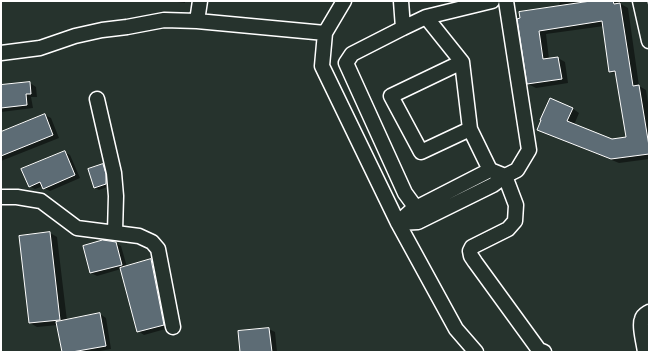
<!DOCTYPE html>
<style>
body{margin:0}
#map{position:relative;width:650px;height:353px;overflow:hidden;background:#26332d;font-family:"Indie Flower",sans-serif}
canvas{display:block}
.frame{position:absolute;inset:0;border:2px solid #fff;pointer-events:none}
</style>
<div id="map">
<canvas width="650" height="353"></canvas>
<div class="frame"></div>
</div>
<script>
const ctx = document.querySelector('canvas').getContext('2d');
ctx.lineJoin = 'round';
function paint(path, color) {
  ctx.fillStyle = color;
  ctx.fill(path, 'evenodd');
}
function strokePath(path, color, width, dash) {
  ctx.strokeStyle = color;
  ctx.lineWidth = width;
  ctx.lineCap = dash ? 'butt' : 'round';
  ctx.setLineDash(dash || []);
  ctx.stroke(path);
}
paint(new Path2D(`
 M170 1H185V3Z
 M560 1H621V4L628 8 639 86 646 90 649 109V159L619 163 546 133 572 108 579 113 574 125 612 140 627 138 617 75 610 71 604 26 546 34 549 59 558 58 565 62 568 83 536 88 528 84 518 19 559 7Z
 M30 83 36 87 37 97H31L33 108 1 112V86Z
 M45 115 51 118 59 138 1 161V133Z
 M64 152 70 155 80 178 50 191 44 188 43 186 35 189 29 186Z
 M103 165 107 168 110 186 99 190 95 188Z
 M50 233 57 237 67 321 100 314 106 318 111 349 94 352H63L58 325 37 327 30 323Z
 M115 243 121 246 127 267 151 260 157 264 169 328 144 335 138 331 121 269 97 276 91 273Z
 M269 329 275 332 277 352H241Z`), '#0007');
const building = new Path2D(`
 M591 1H613L614 4 620 3 633 86 639 85 649 146V154L611 159 537 130 541 120H540L550 98 573 108 567 121 612 139 626 137 615 71 609 72 602 21 539 31 543 59 558 57 562 79 527 84 517 19 520 18 519 12Z
 M30 82 31 94H26L27 105 1 108V85Z
 M45 114 53 135 1 156V132Z
 M65 151 75 175 43 189 40 182 29 187 21 169Z
 M103 164 106 174V184L94 188 88 169Z
 M50 232 60 320 29 323 19 236Z
 M103 240 116 242 122 265 90 273 83 246Z
 M151 259 164 325 137 332 120 268Z
 M100 313 106 346 72 352H62L56 322Z
 M269 328 272 352H240L238 331Z`);
paint(building, '#5d6c75');
strokePath(building, '#fff', 1);
const street = new Path2D(`
 M344 1 325 33 322 66 398 223 456 329 476 352
 M401 1 403 28
 M640 1 649 41
 M426 17 462 62 470 129 421 152 391 96 462 62
 M197 21 200 1
 M1 53 40 48 75 36 102 30 127 27 164 20 197 21 325 33
 M97 99 114 173 116 196 115 232
 M470 129 490 170
 M1 197H17L41 201 77 228 139 236 152 242 158 249 173 327
 M416 208 405 193 346 63 352 54 403 28 426 17 492 1
 M398 223 412 210 490 170 505 176 516 205 515 221 508 229 472 247 470 251 471 256 475 262 539 350 544 352
 M398 223 418 222 493 185 505 176 517 170 529 150 506 1
 M645 352C644 344 639 325 642 319 643 315 646 314 649 312`);
strokePath(street, '#fff', 17);
strokePath(street, '#26332d', 14);
</script>
